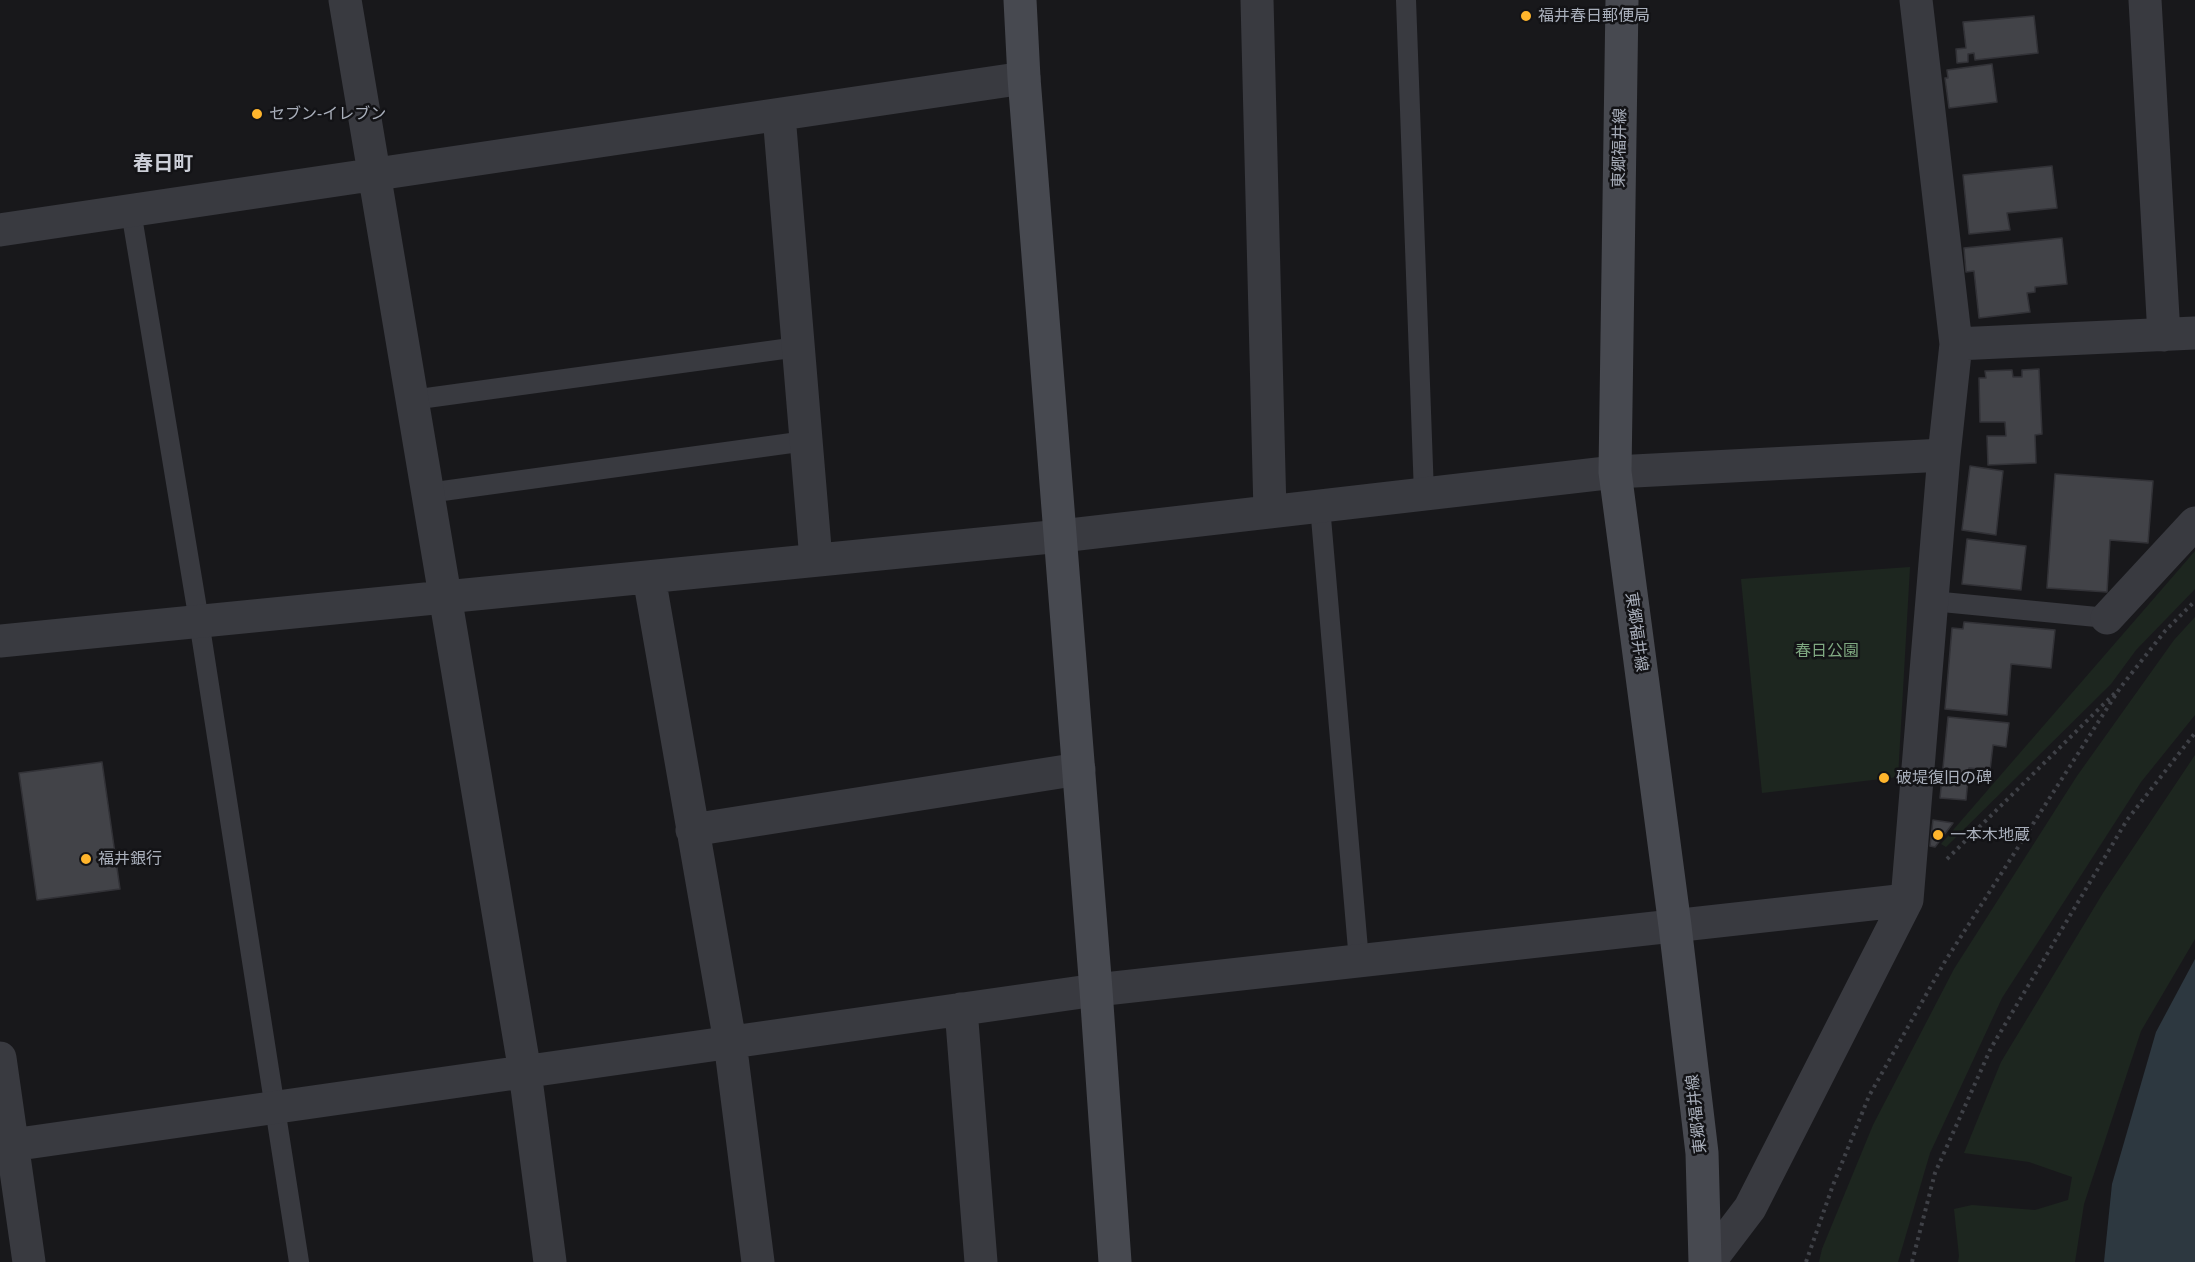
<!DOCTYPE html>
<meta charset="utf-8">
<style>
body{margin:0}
canvas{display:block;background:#18181b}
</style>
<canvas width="2195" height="1262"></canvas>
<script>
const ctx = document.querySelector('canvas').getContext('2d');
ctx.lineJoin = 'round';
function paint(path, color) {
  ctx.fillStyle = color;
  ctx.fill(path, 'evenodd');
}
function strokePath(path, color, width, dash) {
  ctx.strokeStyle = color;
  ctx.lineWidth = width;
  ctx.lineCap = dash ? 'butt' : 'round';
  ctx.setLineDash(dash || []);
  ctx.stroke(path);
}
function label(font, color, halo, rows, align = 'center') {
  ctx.font = font + ' "Noto Sans","Noto Sans JP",sans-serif';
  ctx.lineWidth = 5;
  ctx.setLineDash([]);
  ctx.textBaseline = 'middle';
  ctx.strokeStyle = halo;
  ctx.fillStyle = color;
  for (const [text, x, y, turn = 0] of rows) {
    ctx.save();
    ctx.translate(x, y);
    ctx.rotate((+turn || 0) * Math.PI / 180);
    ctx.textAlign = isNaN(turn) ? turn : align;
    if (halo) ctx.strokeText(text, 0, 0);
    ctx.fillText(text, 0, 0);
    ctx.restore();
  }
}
paint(new Path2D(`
 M2195 551V589L2136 650 2111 684 1946 847 1941 844Z
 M1910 567 1898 777 1762 793 1741 579Z
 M2195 617V715L2141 782 2002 998 1930 1153 1898 1262H1819L1822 1249 1873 1125 1954 969 2077 776 2174 640Z
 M2195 755V939L2141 1031 2084 1204 2075 1262H1958L1959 1256 1954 1209 1972 1205 2035 1210 2068 1200 2072 1177 2029 1162 1964 1153 2001 1062 2103 893Z`), '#1d261f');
paint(new Path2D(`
 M2195 959V1262H2104L2112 1184 2156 1032Z`), '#2d3840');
const building = new Path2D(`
 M2034 16 2038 53 1975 60 1974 53 1968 54V62L1957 63 1956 49 1966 48 1963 22Z
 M1992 64 1997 102 1949 108 1945 78H1948L1947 70Z
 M2052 166 2057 208 2007 213 2010 230 1969 234 1963 175Z
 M2062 238 2067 284 2035 287V292L2027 293 2030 312 1979 318 1974 271 1966 272 1964 248Z
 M2039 369 2042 434 2035 435 2036 463 1988 465 1987 436H2006L2005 422H1980L1979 378H1986L1985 371 2012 370 2013 377H2022V370Z
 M1970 466 2003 471 1996 535 1962 530Z
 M2055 474 2153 481 2148 543 2110 540 2107 592 2047 588Z
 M1967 539 2026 546 2021 590 1962 584Z
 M1964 622 2055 630 2051 668 2011 664 2007 715 1945 709 1952 628 1963 629Z
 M1948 717 2009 723 2006 747 1993 745 1990 770 1969 768 1966 800 1940 798Z
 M102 762 120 889 37 900 19 773Z
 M1933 820 1953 823 1935 847 1930 846Z`);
paint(building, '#424348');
strokePath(building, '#323237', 1.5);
strokePath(new Path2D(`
 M1947 859 2115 693
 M1806 1262 1833 1185 1869 1096 1944 963 2120 688 2165 631 2195 601
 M1912 1262 1935 1173 1991 1048 2127 820 2195 733`), '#3f4147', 4, [3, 4.5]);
strokePath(new Path2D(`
 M1406 0 1424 494
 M131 211 199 621 299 1262
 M412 400 798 347
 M428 493 806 441
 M1320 506 1359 961
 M1932 601 2107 618`), '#393a40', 20);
strokePath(new Path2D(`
 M345 0 525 1072 550 1262
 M1257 0 1270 512
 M2145 0 2164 335
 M779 115 816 560
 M0 230 1024 78
 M1956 344 2195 333
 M649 577 730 1042 758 1262
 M2107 618 2195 523
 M0 641 1061 536 1615 472 1944 455
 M692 830 1079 769
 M961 1009 981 1262
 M0 1058 29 1262
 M12 1145 1096 990 1907 900
 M1709 1262 1750 1208 1907 900 1944 455 1956 344 1916 0`), '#393a40', 33);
strokePath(new Path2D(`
 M1020 0 1024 78 1096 990 1115 1262
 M1622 0 1615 472 1675 926 1702 1153 1705 1262`), '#474950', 33);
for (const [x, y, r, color] of [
 [1526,16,6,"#ffb52c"],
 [257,114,6,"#ffb52c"],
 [1884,778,6,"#ffb52c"],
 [1938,835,6,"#ffb52c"],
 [86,859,6,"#ffb52c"]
]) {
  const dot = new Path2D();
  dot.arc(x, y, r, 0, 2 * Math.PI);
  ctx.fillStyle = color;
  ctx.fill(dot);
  strokePath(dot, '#131316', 2);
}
label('16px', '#a9afbb', '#131316', [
 ["福井春日郵便局",1538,16],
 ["セブン-イレブン",269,114],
 ["破堤復旧の碑",1896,778],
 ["一本木地蔵",1950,835],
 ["福井銀行",98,859]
], 'left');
label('16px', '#a9afbb', '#131316', [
 ["東郷福井線",1620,148,-89],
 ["東郷福井線",1636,632,82],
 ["東郷福井線",1697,1114,-96]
]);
label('16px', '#7fa881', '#131316', [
 ["春日公園",1827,651]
]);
label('bold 20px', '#cbced7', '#131316', [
 ["春日町",163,164]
]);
</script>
